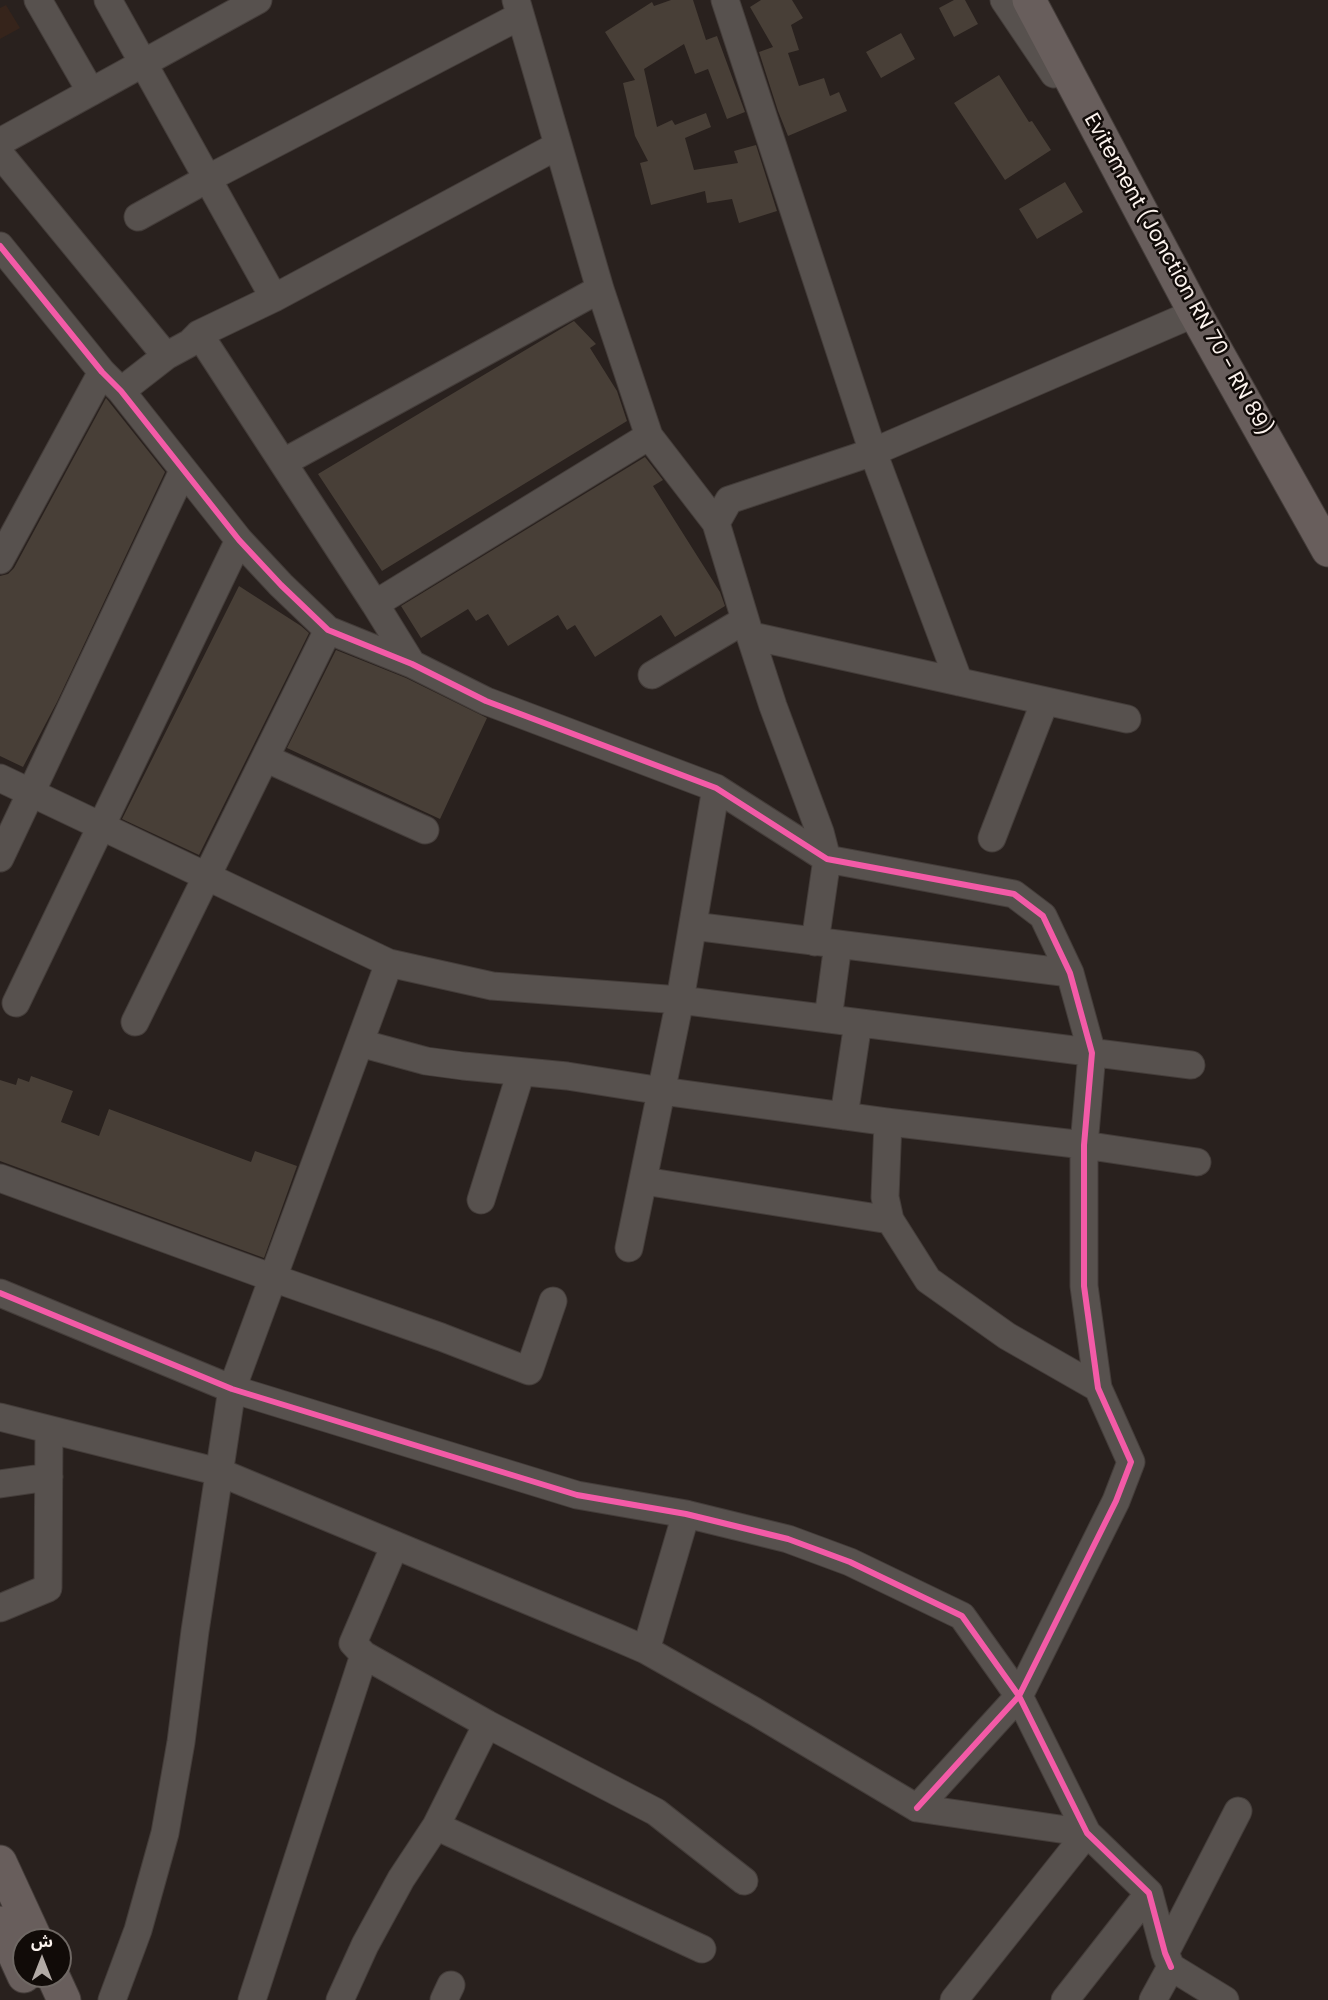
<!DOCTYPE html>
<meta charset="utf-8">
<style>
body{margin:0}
#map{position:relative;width:1328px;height:2000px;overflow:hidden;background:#29211e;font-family:Poppins,"Noto Sans Arabic",sans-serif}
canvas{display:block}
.north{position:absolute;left:12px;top:1928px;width:60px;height:60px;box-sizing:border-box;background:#110b08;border:2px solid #6f6864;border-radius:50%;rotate:0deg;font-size:16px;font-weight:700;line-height:24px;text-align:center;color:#fcf3ee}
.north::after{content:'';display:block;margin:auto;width:21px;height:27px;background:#b2aaa5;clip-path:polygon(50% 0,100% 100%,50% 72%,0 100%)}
</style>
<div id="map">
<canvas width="1328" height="2000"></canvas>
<div class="north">ش</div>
</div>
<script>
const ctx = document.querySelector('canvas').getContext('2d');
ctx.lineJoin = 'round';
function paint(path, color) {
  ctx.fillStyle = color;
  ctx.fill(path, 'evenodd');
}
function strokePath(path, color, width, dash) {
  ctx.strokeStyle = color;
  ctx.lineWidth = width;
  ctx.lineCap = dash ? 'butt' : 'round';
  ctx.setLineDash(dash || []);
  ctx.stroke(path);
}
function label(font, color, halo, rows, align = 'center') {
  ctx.font = font + ' Poppins,sans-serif';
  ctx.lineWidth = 5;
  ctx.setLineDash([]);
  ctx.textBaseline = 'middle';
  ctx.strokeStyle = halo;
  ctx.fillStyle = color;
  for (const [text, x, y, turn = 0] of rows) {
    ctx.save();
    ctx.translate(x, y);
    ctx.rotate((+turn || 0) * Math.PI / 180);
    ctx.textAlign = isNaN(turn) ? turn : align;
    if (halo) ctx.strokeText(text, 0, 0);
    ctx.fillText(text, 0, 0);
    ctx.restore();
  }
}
paint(new Path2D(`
 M6 5 20 28 0 39V8Z`), '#36241b');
paint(new Path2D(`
 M671 0H693L706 40 717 36 745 112 727 119 708 69 695 74 684 44 644 69 657 127 672 120 675 125 706 113 711 127 685 138 694 170 738 163 734 151 756 145 777 211 739 223 732 199 707 203 705 191 651 205 640 163 648 161 635 136 623 83 635 80 605 32 652 2 654 6Z
 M761 0H792L803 18 791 25 799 50 788 53 799 86 824 78 830 96 839 92 847 111 788 136 778 111 759 52 773 47 750 7Z
 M954 0H965L978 24 954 37 939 8Z
 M901 33 915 59 881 78 866 52Z
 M999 75 1029 122 1032 121 1051 150 1005 180 954 103Z
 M1065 182 1083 212 1037 239 1019 209Z
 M574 321 596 344 590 348 617 391 627 421 382 571 318 474Z
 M106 398 165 472 57 702 23 767 0 756V576L8 574 14 568Z
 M645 457 663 480 653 486 720 592 725 606 675 637 661 615 595 657 575 625 567 630 558 615 508 646 488 614 476 621 468 609 421 638 401 606Z
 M239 586 301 626 309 633 199 855 122 819Z
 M336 650 406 678 487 718 440 819 287 748Z
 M31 1076 73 1091 61 1122 99 1136 109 1109 251 1162 255 1151 297 1166 264 1258 0 1161V1080L16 1085 18 1078 29 1082Z`), '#483f37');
const minor = new Path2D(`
 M38 0 91 92
 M108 0 274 298
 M725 0 873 452 959 682
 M1004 0 1054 74
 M0 142 258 0
 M0 154 166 356
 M138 217 207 179 520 16
 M0 246 102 372 121 391 239 540 281 585 328 630 412 664 486 701 716 788 827 859 1014 894 1043 916 1070 973 1092 1053 1084 1145V1286L1098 1388 1131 1462 1116 1501 1019 1696 917 1808
 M199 334 375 604 412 664
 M121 391 166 356 190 343 199 334 274 298 557 146
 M649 436 716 523
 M284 462 600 289
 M0 560 102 372
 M375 604 649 436 600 289 516 0
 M752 636 1127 719
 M652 675 745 620
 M265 758 425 830
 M0 778 389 963 492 986 680 1000 1191 1065
 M992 838 1045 701
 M0 858 183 471
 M693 926 1070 973
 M815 942 827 859 820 832 773 706 748 629 716 523 729 500 873 452 1195 313
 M16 1003 239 540
 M828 1019 838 944
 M135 1022 328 630
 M360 1043 426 1061 463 1066 567 1076 662 1091 888 1122 1084 1145 1197 1162
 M844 1116 858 1023
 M888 1122 885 1197 890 1220 928 1280 1007 1336 1098 1388
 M0 1178 273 1278 441 1337 529 1371 553 1301
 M644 1181 890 1220
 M481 1200 521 1072
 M629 1248 680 1000 716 788
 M0 1293 232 1389 577 1495 686 1514 788 1539 850 1562 962 1616 1019 1696 1087 1833 1149 1893 1165 1953 1171 1967
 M0 1417 219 1472 616 1637 646 1650 754 1711 917 1808 1087 1833
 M0 1484 49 1477
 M0 1608 48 1588 49 1430
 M646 1650 686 1514
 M364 1655 353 1643 395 1545
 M436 1826 702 1949
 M1165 1953 1238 1811
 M112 2000 138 1930 165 1833 181 1742 195 1631 232 1389 389 963
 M252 2000 364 1655 487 1724 656 1812 744 1881
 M340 2000 365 1945 401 1879 436 1826 487 1724
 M444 2000 451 1985
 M954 2000 1087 1833
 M1065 2000 1149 1893
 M1153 2000 1171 1967 1225 2000`);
const major = new Path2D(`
 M1029 0 1195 313 1328 550
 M0 1862 36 1940
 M0 1923 24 1976
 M53 1976 64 2000`);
strokePath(minor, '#443d3a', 29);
strokePath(major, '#443d3a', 35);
strokePath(minor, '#57514e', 27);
strokePath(major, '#685e5c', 33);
strokePath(new Path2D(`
 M0 246 102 372 121 391 239 540 281 585 328 630 412 664 486 701 716 788 827 859 1014 894 1043 916 1070 973 1092 1053 1084 1145V1286L1098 1388 1131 1462 1116 1501 1019 1696 917 1808
 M0 1293 232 1389 577 1495 686 1514 788 1539 850 1562 962 1616 1019 1696 1087 1833 1149 1893 1165 1953 1171 1967`), '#f35aa7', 6);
label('21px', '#fcf3ee', '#110b08', [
 ["Evitement (Jonction RN 70 - RN 89)",1177,275,61]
]);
</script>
